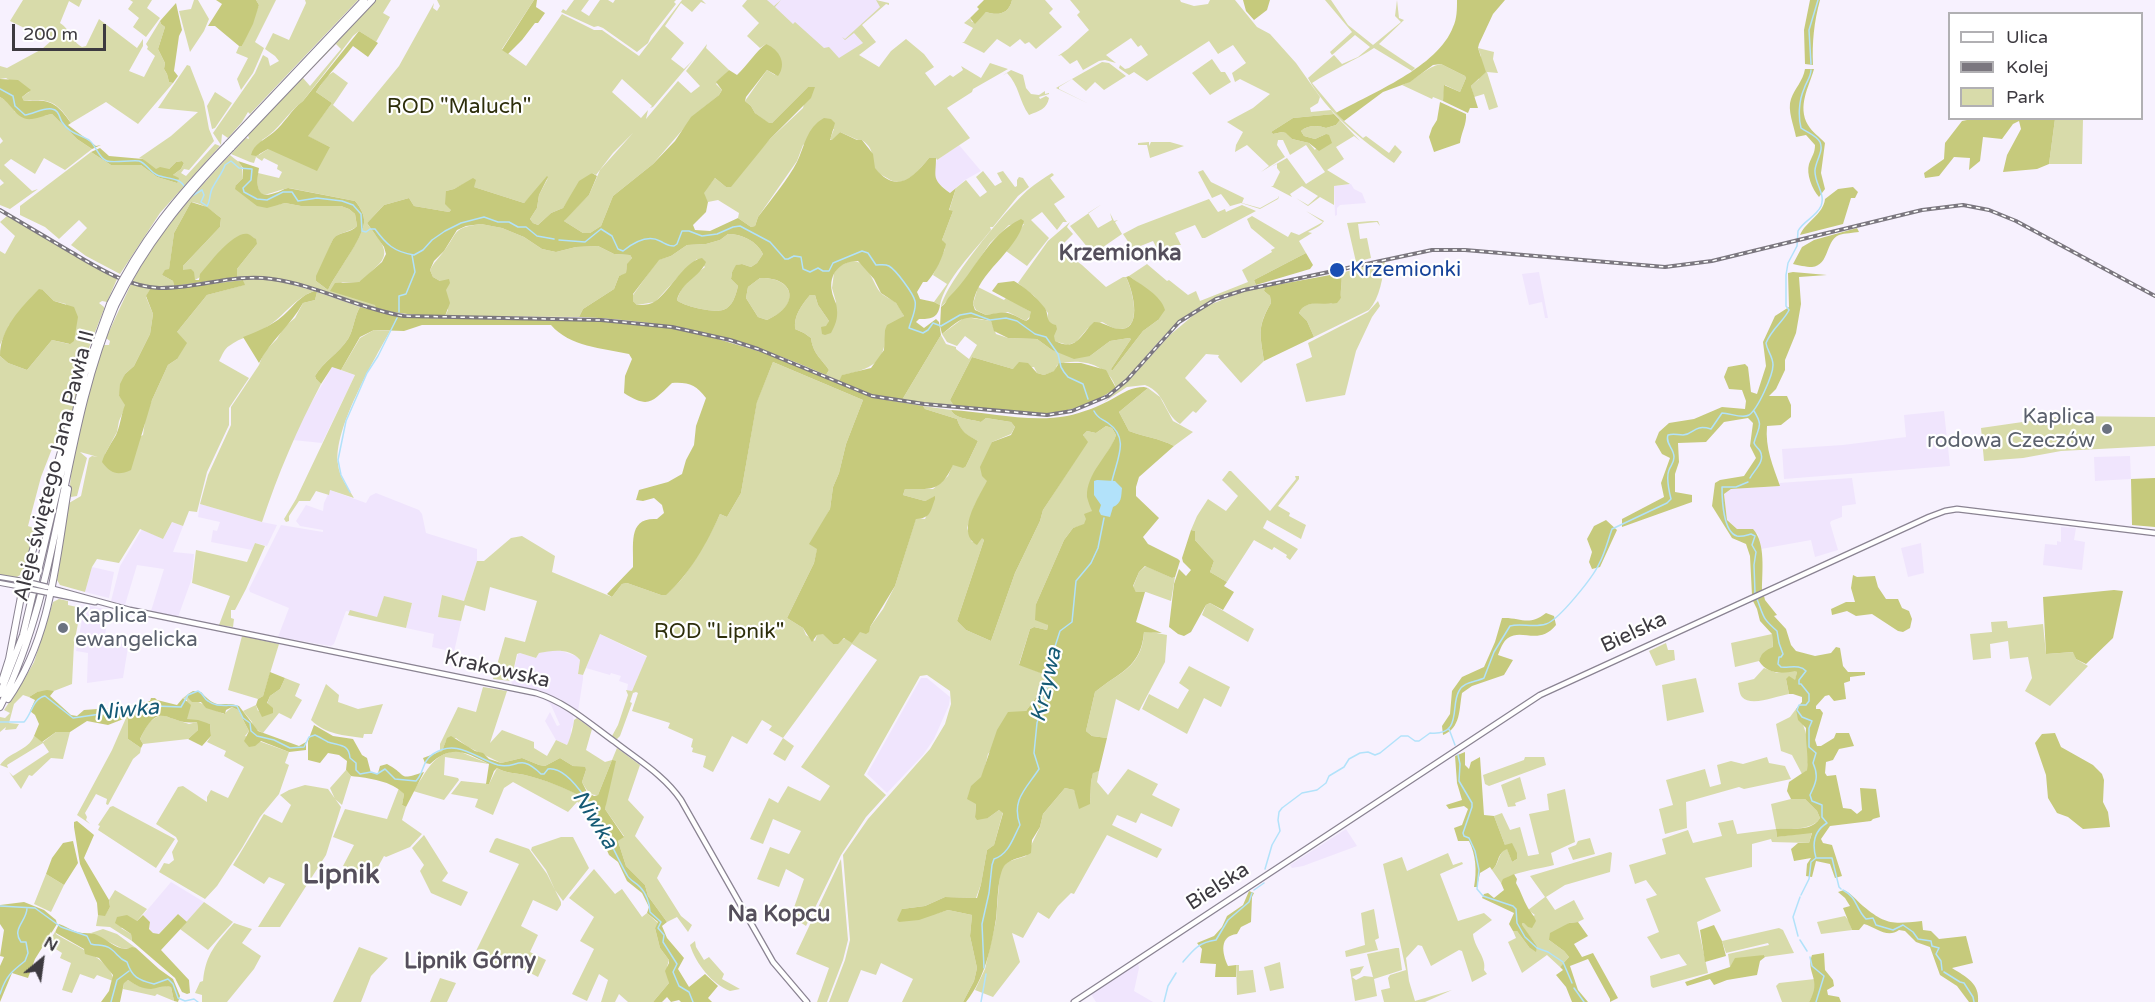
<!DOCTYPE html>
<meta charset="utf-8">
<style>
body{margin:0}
#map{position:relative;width:2155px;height:1002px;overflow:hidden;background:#f7f1fe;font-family:"Varela Round",sans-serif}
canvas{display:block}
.legend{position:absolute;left:1948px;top:12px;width:195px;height:108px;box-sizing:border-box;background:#fff;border:2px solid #b1b0b3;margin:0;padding:8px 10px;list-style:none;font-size:18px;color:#3d3a40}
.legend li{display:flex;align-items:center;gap:12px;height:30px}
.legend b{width:30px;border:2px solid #b1b0b3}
.north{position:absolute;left:12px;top:930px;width:60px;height:60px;-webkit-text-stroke:4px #fff;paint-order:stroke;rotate:29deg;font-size:16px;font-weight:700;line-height:24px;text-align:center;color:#3d3a40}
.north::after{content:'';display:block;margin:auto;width:21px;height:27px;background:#3d3a40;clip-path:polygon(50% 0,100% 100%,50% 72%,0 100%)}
.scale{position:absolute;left:12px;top:24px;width:94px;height:27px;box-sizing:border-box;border:3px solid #3d3a40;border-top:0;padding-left:8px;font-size:18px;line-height:21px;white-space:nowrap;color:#3d3a40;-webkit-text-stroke:4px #fff;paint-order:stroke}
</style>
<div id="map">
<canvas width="2155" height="1002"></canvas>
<ul class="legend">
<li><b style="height:8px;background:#fff"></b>Ulica</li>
<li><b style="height:8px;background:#7b777f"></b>Kolej</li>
<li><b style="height:16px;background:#d8dbaa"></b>Park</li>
</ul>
<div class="north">N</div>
<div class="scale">200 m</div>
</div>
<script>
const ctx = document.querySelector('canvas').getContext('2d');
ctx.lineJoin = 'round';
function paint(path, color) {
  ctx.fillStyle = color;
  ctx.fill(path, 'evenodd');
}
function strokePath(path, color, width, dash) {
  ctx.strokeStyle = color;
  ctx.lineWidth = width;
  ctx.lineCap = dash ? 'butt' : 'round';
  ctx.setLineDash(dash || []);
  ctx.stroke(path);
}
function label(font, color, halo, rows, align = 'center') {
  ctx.font = font + ' "Varela Round",sans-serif';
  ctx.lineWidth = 4.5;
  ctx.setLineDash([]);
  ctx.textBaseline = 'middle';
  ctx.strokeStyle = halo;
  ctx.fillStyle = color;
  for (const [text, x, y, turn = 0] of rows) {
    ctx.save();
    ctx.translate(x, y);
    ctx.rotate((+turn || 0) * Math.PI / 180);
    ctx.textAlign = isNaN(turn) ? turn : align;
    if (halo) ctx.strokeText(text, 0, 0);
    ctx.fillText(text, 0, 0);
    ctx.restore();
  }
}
paint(new Path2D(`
 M764 0H877L886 4 862 25 876 42 841 68Z
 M959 145 981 171 965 180 950 193 937 182 934 170 937 160Z
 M1351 184 1354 189 1362 193 1366 203 1340 205 1337 208V215L1335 216 1334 186Z
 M1539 272 1548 318H1545L1542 302 1529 305 1522 274Z
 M332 367 355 375 322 443 293 440 298 426Z
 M1944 411 1950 466 1784 479 1782 449 1843 445 1906 437 1904 415Z
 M2130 456 2131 479 2095 481 2094 457Z
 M1852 478 1856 504 1842 506V517L1831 521 1830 523 1838 550 1815 557 1811 540 1761 549 1758 534 1737 529 1727 520 1724 494 1731 489 1780 486 1779 483Z
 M330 490 366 503 370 496 376 493 419 510 422 514 426 533 477 549V561L464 601 442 595 438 617 461 621 454 652 432 647 434 634 406 628 412 603 384 597 377 618 346 611 334 644 331 646 278 637 289 608 250 592 249 589 281 525 323 532V530L300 526 296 521 306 505 323 511 324 503Z
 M200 504 262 522 277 525 267 546 255 543 252 550 211 542 213 530 217 531 220 522 198 517Z
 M172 522 183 526 173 552 194 554 192 578 178 617 151 611 164 569 137 565 125 605 111 601 120 566 142 529 163 539Z
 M2061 527 2076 528 2074 540 2085 542 2082 570 2043 565 2045 544 2057 545V541L2061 542Z
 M1921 543 1924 573 1908 577 1901 548Z
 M92 567 114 572 109 598 85 592Z
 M85 605 109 610 104 641 122 644V646L128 647 123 678 87 683 88 653 76 651Z
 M600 634 647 657 632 691 627 690 628 684 619 681 621 676 611 673 610 675 586 668Z
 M556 649 576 656 580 660 578 674 583 675V679L578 711 560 699 534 689 513 686 511 681 518 654 520 653 536 658 539 653Z
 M921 678H927L950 697 949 705 934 739 923 755 887 793 867 774Z
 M545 699 573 715 574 724 571 729V738L567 745 556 740 545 721 550 712 557 726 560 725 551 705Z
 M1346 829 1357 846 1303 866 1292 868 1290 865Z
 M171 882 204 902 187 922 178 914 159 935 153 933 149 928 150 922 143 915Z
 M1138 963 1139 968 1134 991 1153 1002H1096L1091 994Z`), '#f0e5fd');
paint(new Path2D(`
 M23 0H82L79 7 69 1 60 23C72 31 71 41 82 47L86 46 99 19 137 48 143 39V46L129 71 144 77 155 56 147 49 148 47 146 44 160 21 161 24 165 27 158 49 165 63 164 69 167 74 169 82 173 83 138 124 106 102 71 123C57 102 49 98 24 101L22 97 29 92 6 78 0 79V66L7 68 42 49 51 41 10 21Z
 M130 0H152L147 8 160 18 146 37 133 27 139 18 128 9 133 2Z
 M194 0H198L209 19 204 31 190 52 179 11 191 9Z
 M256 0H276L255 42 264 48 253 73 241 90 237 79 248 58 236 53 239 46H242L259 5Z
 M305 0H358L250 114 248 112 242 122 228 138 222 134 221 145 213 133 255 73 263 55 268 58 270 66 279 61 275 56 265 49 273 33 289 40 306 3Z
 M376 0H391L383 13 390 17 376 42 359 31 353 36 303 101C287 113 279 130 262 140L259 155 268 149 330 147 307 136 332 103 316 92 327 76 333 72 348 83 333 105 353 122 399 66 434 3 433 8 437 11 440 6 437 0H534L502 49 526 66 562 14 594 30H602L639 56 682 0H702L706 4 701 2 692 12 681 3 665 26 684 43 671 59 684 69 693 60 653 107 650 108 652 106 622 79 612 92 641 118 648 110 646 119 678 81 691 93 700 86 686 71 707 44 706 48 729 70 716 84 722 90 719 95 697 113 653 164 613 196 601 226 590 233H583L564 221 565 219 589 195 600 170 633 133 613 153 596 175 592 173 573 193 563 208 551 213 538 225 533 223 530 219 537 208 539 195 548 178 524 203 474 187 473 179 454 189 446 191 451 210 449 212 414 206 409 198 384 205 367 223C377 239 395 251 376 267 370 272 366 278 359 282H341L376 305V308C330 294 286 274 237 277V269L257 244 195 280 182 270 183 266 220 227 221 218C212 211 203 203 191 202L174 233 169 270 162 275 173 281 174 286H151L132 282C158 234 192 195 230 155 242 165 242 162 243 178L236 185 276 205 285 203 301 206H341L349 209 355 214 357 226C350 233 340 231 333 239L316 281 328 290C337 271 362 239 364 223 365 215 360 207 355 201L289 188C269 191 255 207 258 173L279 178 282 172 277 169 278 165 264 158 262 161 256 157 254 163 250 162 231 154 246 138 249 139 248 135ZM336 44 341 49 310 86 303 78Z
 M574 0H589L581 11 589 16 600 0H608L613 3 615 0H676L674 2 676 4 651 36 648 43 637 52 603 28 598 26 594 27 561 12 563 9 566 11Z
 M747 0H767L774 6 781 0 775 7 793 24 795 22 824 48 829 47 839 58 863 43 854 33 845 40 842 37 845 39 880 7 876 0 889 3V5L886 4 862 25 876 42 859 55 879 67 891 51 906 39 924 54 934 67 925 73 935 86 950 75 953 77 963 70 961 66 981 78 990 63 1008 69 973 89 972 92 947 108 970 138 937 160 936 158H929C918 171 904 190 887 178 883 176 878 173 875 169 869 157 877 151 862 140H858L840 132 832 141 830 139 834 129 803 145 797 161 758 217 755 226 751 227 738 218 739 213 718 200 708 202 703 193 715 178 726 187 770 139 803 108 808 87 772 123H768L755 113 751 106 745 101 767 70 775 75 766 44 760 48 747 36 759 23 742 6Z
 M1012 0H1045L1053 9 1049 13 1062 27 1036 49 1029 42 1025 44 1020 39 1010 47 997 39 984 53 962 42H964L973 28 964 23 970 18 972 22 978 19 986 12C998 16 1009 14 1012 0Z
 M1070 0H1180L1181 2 1194 6 1208 4 1210 0H1235L1257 27 1270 34 1296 63 1320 97 1318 103 1310 108 1311 112 1331 110 1334 114 1293 118 1271 132 1273 134 1282 132 1287 133 1292 139 1309 143 1315 150 1326 134 1315 139 1304 136 1301 131C1307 125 1318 125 1326 128L1336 125 1340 120 1360 141 1354 136 1336 147 1344 159 1327 170 1350 184 1334 186V205L1320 197 1308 206 1296 198 1308 205 1318 196 1302 186 1290 194 1292 197 1271 186H1273L1280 172 1277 168V164L1271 167 1287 158 1306 184 1325 172 1306 145 1290 155 1283 140H1278L1277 145 1285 157 1261 172 1269 166 1247 145 1235 152 1236 145 1243 132 1227 122 1253 108 1270 94 1240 79 1235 82 1232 73 1246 63 1233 45 1218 54 1209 41 1147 81 1134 72 1129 75 1119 68 1120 65 1125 69 1129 68 1148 55 1141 45 1138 47 1131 38 1106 55 1116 63 1105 60 1099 61 1053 87 1083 70 1077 60 1070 64 1061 55 1058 56 1068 49 1089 30 1077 15 1080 12Z
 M1325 0H1331L1348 25 1373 45 1401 22 1395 16 1397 0 1399 18 1404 20 1379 44 1415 68 1412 71 1374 48C1354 61 1332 70 1312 83L1344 121 1363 138 1366 136 1389 153 1395 145 1402 152 1394 163C1362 140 1327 113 1308 78L1334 55 1342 64 1358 57 1370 47 1355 35 1332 55 1330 52 1352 32Z
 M1478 48 1494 52 1493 59 1498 73 1487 72 1498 107 1489 110 1484 94 1474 97 1471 86 1479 79 1481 56Z
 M1212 59 1221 72H1225L1231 82 1210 95 1192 73Z
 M1102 62 1109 63 1126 76 1104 90 1095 82 1086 91 1072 79 1059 87V89L1089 104 1056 88Z
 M1441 64 1465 76 1466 78 1460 92 1445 85 1443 101 1433 97 1432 99 1402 85C1416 80 1426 67 1441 64Z
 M187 65 190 66 204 102 209 129 214 141 189 170 184 169 181 173 186 176 215 144 220 146 160 213 120 274 86 256 71 245 87 228 79 220 59 239 45 227 20 215V206L91 152 111 165H141L157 177 177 183 173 175 181 169 184 163 182 161 176 162 169 169H153L143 159 139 158 171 136 198 112 158 108Z
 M1011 70 1023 75 1026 88 1031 94 1039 95 1045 91V94L1049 93V91V94L1039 97 1040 99 1046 96 1049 98C1047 109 1039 111 1029 115 1019 101 1019 85 1007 73L1002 76Z
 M215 92 232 103 215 128 212 129 207 106Z
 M0 97 10 103 15 112 43 116 52 114 77 139 92 149 65 170 44 158 35 174 11 159 4 165 32 191 38 189 10 209 0 205V186L4 183 0 179V144L3 141 0 137Z
 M2055 119H2083L2082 164H2049Z
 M1149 142V146L1151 142H1170L1184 146 1150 158 1147 145H1138V143Z
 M1203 170 1211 182 1244 198 1242 203 1260 208 1278 198 1279 196 1264 189 1279 196V197L1278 199 1260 209 1241 203 1227 207 1230 206 1221 194 1212 198 1198 172Z
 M983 171 995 186 1002 182 997 173 1003 171 1015 187 1017 186V180L1019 177 1023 178 1029 187 1018 196 993 227H990L991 230C975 250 945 280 940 305L934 302 947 284 933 275 945 249 942 240 953 211H949L956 188 966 180 980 197 987 192 976 177Z
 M1052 173 1054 175 1050 178 1065 197 1054 204 1067 222H1063L1057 230 1042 212 1031 220 1049 238 1027 266 1006 251 1024 224 1009 225 990 243 962 285 941 307C946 282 1008 207 1029 189 1036 183 1044 178 1052 173Z
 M1209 199 1218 212 1225 209 1226 212 1242 205 1256 211 1205 238H1202L1195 225 1175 233 1181 245H1175L1160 254 1153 241 1133 249 1123 234 1138 226Z
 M1102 204 1088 213 1098 228 1112 220 1110 213 1114 221 1118 220 1115 222 1122 234 1093 254 1070 226Z
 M1306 211 1324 221C1321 226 1314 229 1308 232L1312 233 1299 241 1306 253 1254 280 1256 285C1223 294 1195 305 1170 330 1151 348 1136 371 1116 388 1109 364 1078 357 1057 365L1055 371 1044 375 1037 373 1034 367 1013 369 972 357 950 400 954 406 902 400 941 335 946 344 956 347V349L969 359 977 345 965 336 957 346 947 342 942 334 965 317 991 321 996 334 1008 338 1037 339 1052 350 1090 356 1110 341 1129 338 1131 339 1111 369 1112 371 1143 331 1158 320 1153 294 1129 276 1147 264 1167 281 1169 280 1188 295 1196 291 1200 301 1248 282 1242 270 1272 252 1271 250 1275 248 1251 228 1247 219 1252 216 1288 237 1291 232 1299 235 1323 222Z
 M7 216 117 279 107 302 102 301 99 303 104 307V309L87 353 72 412 61 443 55 441 41 477 28 526 36 529 23 573 17 577 0 575V356L8 363 27 370 52 340 69 344 66 304 54 301 43 290 9 325 0 345V251L5 254 15 236 0 222Z
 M1371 221H1378L1380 226 1377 222 1358 224 1360 239 1367 238 1371 258 1356 262 1347 223Z
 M1070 222 1067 227 1073 234 1059 248 1082 265 1106 287 1123 277H1126C1132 289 1143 328 1121 329 1114 330 1108 325 1102 322L1088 328 1076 342 1068 345 1054 341 1051 324 1047 320 1048 313 1034 296 1018 283 1048 241Z
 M481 224 502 228 524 237 542 249 556 252 576 247 598 246 614 254 630 255 632 258 627 265 626 274 619 276 614 289 583 309 579 317 445 316 448 310 440 281 433 277 430 270C434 262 439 258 444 251 459 231 452 228 481 224Z
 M728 234C742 234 757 241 763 254L757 263 751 267 742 264 737 265 732 272 731 279 738 286C736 294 733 307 723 310 714 313 682 306 677 300 681 285 693 276 705 267L697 259 677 278 655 302 637 305 633 301V295L658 260 671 256 687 245 706 244 720 240Z
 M851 261C869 261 871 280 880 292 884 297 892 299 896 303 899 307 902 312 904 316L885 330C887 363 871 369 843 375L839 381 826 375 829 370C821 358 813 354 811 338L804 333 795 329C794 315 801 306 810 295H815L818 305 829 321 825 335 836 302 832 288 834 273 839 266Z
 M1385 261C1383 276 1380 298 1369 310L1314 337 1307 321 1299 313C1304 301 1320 302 1331 304L1341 298C1340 289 1343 281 1341 273Z
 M760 278C794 277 802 305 767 320L758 317 746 298 748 287Z
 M256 279 280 281 314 291C295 298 284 316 267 327 255 335 241 337 229 346 224 349 222 356 219 361L249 378 229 408V425L207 472 197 512 189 511 183 526 172 522 163 539 140 529 119 563 97 559 92 567 85 592 60 585 57 580 69 503 81 496 89 458 92 456 98 457 80 452 87 458 77 496 71 497C65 475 94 375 102 348L104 345H109L110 341 106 338 131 284 150 289 146 297 153 314 150 334 134 366 125 374 119 396 126 405 119 421 117 432 105 454 143 435 146 415 152 400 168 365 177 359V332L207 295 244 285 243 280Z
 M978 287 1004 300 1006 298 1009 299 1031 312V315L1026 321 1008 312 986 315 976 310 973 304Z
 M1265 287 1264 291 1270 296 1271 303C1257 326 1260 335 1264 361L1241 383 1218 357 1219 355 1206 354 1185 378 1207 401 1196 413 1193 411 1180 424C1163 413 1167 394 1145 385L1127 387 1104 402 1132 377 1170 335 1202 308 1244 291Z
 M317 292 360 307C354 317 354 329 348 339 339 353 323 362 315 376L316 379 321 384C297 429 278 474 262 522L200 504 208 475 231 425V407L259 365 264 352 277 339 284 327 295 318 303 303 315 300Z
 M1378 301 1380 306 1372 317 1356 351 1345 395 1306 402 1296 364 1312 357 1308 343 1368 312Z
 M374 330 390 331C373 362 333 430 338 464 339 477 348 487 354 498L330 490 329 495 316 491 310 501H299L289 516V521L286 522 284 519 296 499 355 375 341 370 360 338Z
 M773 362 863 400 846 444 839 473 833 487 830 509 824 521 814 563 787 618 803 628 806 635 815 641 817 635 823 633 833 644 870 627 883 609 895 586 916 518 925 519 934 497 925 501 903 495 905 489H933L948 476 953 464 966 466 978 441C966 435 961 432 957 419L925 409 923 406 951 410C955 419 971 419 981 422L986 418 1011 422 1015 427 1011 434 992 442 988 481 975 504 967 528 972 542 982 537 984 540 957 621 966 630 991 641 1015 573 1040 521 1043 510 1087 442 1083 435 1087 431 1096 433 1106 426 1112 428 1116 435 1113 443 1090 482 1092 511 1084 525 1073 528 1064 540 1036 604 1048 625 1047 630 1034 627 1030 629 1019 664 1051 677 1026 711 988 754 976 804 975 817 988 818 999 810 1003 812 994 845 987 850 981 884 976 898 945 897 925 906 902 909 935 914 948 910 972 915 970 936 977 968 974 981 963 1002H902L913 979 881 963 876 975 861 970 848 1002H829L845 960 850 940 843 855 868 819 930 749 945 724 951 704 950 691 927 675 920 676 864 775 886 795 866 817 841 855 806 926 791 916 804 879 786 869 779 887 757 879 770 847 789 854 801 831 773 819 763 844 750 839 769 798 778 803 788 786 820 801 830 786 801 767 877 660 852 644 783 738 794 746 785 761 773 754 783 738 769 730 772 726 762 720 747 744 732 736 713 772 703 767 706 756 692 752 693 748 691 747 693 739 668 728 670 723 632 711 638 693 636 692 633 693 630 702 632 703 620 736 616 740 612 736 618 725 628 695 626 690 632 691 647 656 600 634 583 675 578 674 580 660C570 648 553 650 539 653L536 658 520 653 517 654 511 681 493 679 505 637 525 642 537 601 490 587 485 611 465 605 461 621 438 617 442 595 464 601 477 561H484L511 538 522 536 555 556 552 572 612 597 622 584 627 583 661 595C680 594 712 531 720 514L727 517 741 493 757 401Z
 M1148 388 1160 397 1173 421 1193 432 1174 446C1159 438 1144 437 1129 431L1119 412Z
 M2064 416 2155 417V446L2061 451 2023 458 1984 461 1981 428Z
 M1229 471H1231L1270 511 1296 479 1295 476H1299V479L1278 506 1290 513 1289 516 1306 525 1301 539 1267 520 1263 528 1298 549 1290 560 1286 557 1287 555 1274 547 1272 550 1254 540 1227 582 1210 572 1214 561 1195 540V531L1191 530 1197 516 1208 499 1226 511 1238 496 1222 480Z
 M255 543 265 546 246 589 235 610H231V618L234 619 233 627 219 625 230 596 192 583 196 550 247 562Z
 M1146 566 1172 578 1175 577 1171 601 1146 592H1136L1133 587 1139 572Z
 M384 596 412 603 406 628 348 615 350 610 377 617Z
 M59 599 68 601V605L81 608 74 644 72 684 54 691 37 692 29 697 23 695 14 704 9 723 19 724 16 729 5 730 6 727 0 732V717L5 718 10 713 4 710 22 683 34 662 53 602Z
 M1210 603 1254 629 1248 642 1202 615 1206 605Z
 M2007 621 2008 628 2043 624 2046 654 2074 652 2076 659 2088 666 2050 706 2025 691 2032 678 2028 657 2010 659 2008 641 1990 644 1991 658 1973 660 1970 634 1992 632 1991 622Z
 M1146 631 1167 635 1165 662 1139 711 1116 699 1107 738 1092 736 1086 731 1095 692C1119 672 1142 668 1144 632Z
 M1772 634 1773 648 1761 656 1759 661 1735 667 1731 643Z
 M242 636 279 644 263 696 258 699 228 690Z
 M1666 643 1668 650H1674L1675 660 1656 666 1649 651Z
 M1189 666 1230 687 1221 707 1204 698 1187 734 1142 709 1149 694 1178 709 1189 690 1179 683Z
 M1764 668 1777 673 1795 670 1797 672 1795 681 1786 679 1789 694C1777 696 1751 707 1742 697 1739 693 1739 687 1738 683L1754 679Z
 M285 678 300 684 295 696 302 700 291 719 279 713 263 733 253 728 252 722 243 711 256 705 258 711 267 704 270 696 280 689Z
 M1696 678 1704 712 1667 721 1662 685Z
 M326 684 339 695 338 702 358 709 383 704 372 734H364L363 738C343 735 327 735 311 720Z
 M483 687 507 691 490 743 502 730 534 742V748L547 756 556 740 567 745C570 740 574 724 574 720L577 718 592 729 586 750 605 762 612 760 617 748 640 765 628 800 644 817 635 836 662 868 657 878 681 916 692 925 688 932 677 917 667 922 648 896 645 885 626 866 618 841 624 836 605 809 612 760 598 795C589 796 586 789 582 782L586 770 573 766 560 758 545 766 539 765 522 758 501 763 468 747 456 738 446 741 442 751 434 755 440 750V744L458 707 476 712Z
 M188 694V698C201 702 211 709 224 714L232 707 238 710 249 731 245 736 289 752 285 763 289 765 279 794 260 817 242 848 217 886 205 899 159 872 164 863 169 864 174 860 172 852 178 841 176 837 156 824 178 787 183 786 207 802V797L211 790 228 798 244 767 224 756 226 751 207 742 211 736 210 724 187 720V700L183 698Z
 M1796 709C1807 730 1811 747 1807 770L1802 774 1792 755 1781 751 1776 724 1790 717Z
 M162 715 189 724 197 722 198 730 188 739 143 744 140 739C146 727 149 719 162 715Z
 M126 718 128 719V739L141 748 140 753 133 759 108 805 106 804 107 799 96 794 85 813 87 817 86 820 90 824 77 815 112 750Z
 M56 732H70L63 759 51 758 32 776 29 775 21 789 9 772 13 776 49 752 43 743 7 765 8 768 0 765C9 752 28 751 34 736L43 742Z
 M454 751 461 752 489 764 445 757 444 775 458 778 459 780 444 800 413 791C426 774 431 755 454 751Z
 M1525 757H1544L1546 765 1489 786 1485 784 1483 775 1524 760Z
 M1767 757 1769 763 1785 766 1791 779 1744 789 1739 787 1686 802 1687 828 1665 834 1659 809 1673 805 1666 780 1705 769 1710 787 1721 784 1717 765 1731 761 1743 764Z
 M497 768C506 773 515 773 525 775 546 780 566 788 585 798L580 803 577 802 568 812 513 782 504 788 493 815 475 807 478 799 451 794 461 781 489 784Z
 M1128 769 1158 784 1152 795 1180 809 1172 827 1141 813 1136 823 1117 815 1112 825 1162 849 1157 858 1107 835 1074 894 1071 893 1058 906 1049 919 1038 912 1023 938 1012 933 1020 962 993 997 975 990 985 969 996 921 1000 871 1007 862 1026 856 1040 827 1043 814 1065 788 1074 790 1077 797 1090 804 1091 782 1093 772 1099 771 1097 782 1108 795Z
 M346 770 351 776 342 805 335 799 330 788Z
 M1520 777 1526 799 1515 803 1516 806 1508 807 1501 785Z
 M305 785 328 789 341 807 326 855 280 927H258L285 884 269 877 264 884 233 865 264 814 282 823 291 805 280 795 289 790Z
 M399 788 404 794 402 805 406 807 402 820 422 834 410 847 386 857 384 856 369 883 357 875 358 872 343 866 354 845 333 837 345 809 387 819Z
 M1565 789 1575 842 1551 853 1554 865C1540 869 1508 872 1501 883L1492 870C1500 863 1497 854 1507 848L1512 862 1517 859 1505 845 1494 816 1502 813 1510 830 1520 827 1528 856 1539 854 1529 814 1549 810 1547 794Z
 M1791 799H1805L1817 811 1820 818C1811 832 1791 827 1776 829L1777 837 1812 832 1809 843 1772 842 1771 839 1752 844V867L1705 878 1721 911 1697 922 1708 973 1653 988 1651 986 1650 976 1687 965 1679 954 1661 959 1647 937 1659 932 1646 899 1657 895 1646 880 1635 884 1629 865 1666 854 1662 839 1688 830 1693 843 1722 836 1718 823 1733 820 1737 834 1776 829 1771 804Z
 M113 806 175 839 156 868 98 830 100 826 98 825 110 807Z
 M424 835 448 873 442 881 468 892 461 906 431 893 420 871 424 865 412 848Z
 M561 837H573L589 868 563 901 555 890 546 870 531 850 532 847Z
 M497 838 529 849 547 874 561 902V905L557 911 533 900 521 926 538 935 530 952 546 960 538 977 504 959 499 966 475 953 519 864 489 852 495 839Z
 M1590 838 1595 854 1573 860 1568 848 1576 845 1578 841Z
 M1610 852 1612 853 1610 872 1565 885 1546 897 1555 910 1574 900 1584 919 1578 922 1569 923 1549 940 1564 951 1569 957 1560 967 1547 955 1522 973 1508 942 1516 938 1513 931H1517L1529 947 1537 946 1522 926V923L1535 915 1528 910 1545 897 1530 876Z
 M1448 853 1453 865 1462 862 1463 864 1440 874 1458 921 1484 913 1492 920 1473 934C1474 947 1487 958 1484 970L1487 974 1472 982 1462 951 1459 950 1431 966 1422 946 1418 945 1406 958 1409 981 1415 1001 1452 990 1425 1002H1384L1381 990 1390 988 1388 978 1390 975 1406 970 1383 864 1402 857 1407 871Z
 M841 859 848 940 843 960 827 1002H817L829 968 796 954Z
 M594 869 615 894 622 889 642 917 647 913 658 923 655 928 660 948 669 960 667 967 669 983 653 1002H628L619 994 615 1002H601L608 980 599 974 587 1001 572 994 594 949 580 941 594 917 569 898Z
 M46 874 64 885 51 912 34 904Z
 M115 890 147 909 137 921 121 928 131 934 132 941 110 927 96 926 98 915H105L110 907 109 900Z
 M204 902 233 922 208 950 180 929Z
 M1374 909 1379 938 1375 940 1378 950 1346 957 1345 951 1365 945 1361 913Z
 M1845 916 1849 921 1852 930 1821 934 1817 922Z
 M234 923 252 929 242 943 261 956 254 969 227 1002H202V995L195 993 200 982 203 981C206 953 216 944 234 923Z
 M1779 928 1783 930 1794 953 1765 957 1764 955 1730 967 1728 954 1769 945 1768 943 1726 953 1722 941Z
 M103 929 117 934 136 948H121L91 933Z
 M56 930V934C72 945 114 960 113 981L97 975 94 979 80 974 72 993 62 990 71 963 60 958 62 953 48 944Z
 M695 941 696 947 704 960 709 957 724 974 722 979 740 989 730 991C712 984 696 964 690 945Z
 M359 947 388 958 371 976 361 1002H333Z
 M1396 948H1399L1402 970 1374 979 1377 996 1355 1001 1350 969 1364 966 1360 973 1352 977 1356 980 1364 976 1373 977 1367 954Z
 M1280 962 1284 988 1270 991 1264 967Z
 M1236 965H1239V971L1253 970 1256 992 1237 995Z
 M440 978 456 983 447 1002H430Z
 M1815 979V992L1809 1002H1782L1776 986 1779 983Z
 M128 980C151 995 154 982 171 987L174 1001 157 994 155 996 123 989 124 982Z`), '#d8dbaa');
paint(new Path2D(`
 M216 0H256L259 5 253 24 242 46H239L215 26H208L222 4Z
 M534 0H537L536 7 545 13 538 23H535L522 40 508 54 502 50Z
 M984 0H1012C1009 14 998 16 986 12L975 24 970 18 979 9 977 7Z
 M1270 0 1267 10 1254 20 1246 11 1243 0Z
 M1457 0H1505L1493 14 1479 44 1478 48 1486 72 1471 86 1478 108H1470L1468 113 1443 101 1444 85 1460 92 1466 78 1465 76 1441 64 1433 65 1410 82 1383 92 1344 121 1336 113C1372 93 1438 67 1453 27 1457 19 1457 9 1457 0Z
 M1810 0H1820C1814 22 1812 42 1813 65L1805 64 1804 30Z
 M176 3 182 30 179 36 174 71 178 76 173 83 169 82 167 74 164 69 165 63 158 49 165 27 161 24 160 21Z
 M359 31 378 43 368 57 353 46C341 62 327 75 316 92L332 103 308 136 330 147 317 171 268 149 256 156 251 155C253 144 266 139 274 132 285 123 290 111 303 101Z
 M766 44C780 50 787 64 778 76L767 70 746 97 745 101 751 106 755 113 769 123H772L808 87H815L811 98 770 139 731 187H726L715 178 704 193 708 202 706 212 693 225 695 230 710 231 738 218 751 227 755 226 758 217C770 201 789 178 797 162 805 146 806 128 824 118L831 119 835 123 830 140H832L840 132 857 140H862L873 154 875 168C896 194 912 179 929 158H936C936 177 931 179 950 193L956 188 949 210 953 211 942 240 946 244C943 257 936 272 927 282H923L917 292 920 299 934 302 940 305C938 319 930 319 919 319L916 322 924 328 936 319 939 322 941 335 902 400 873 395 839 381 842 375 871 368 884 350 885 330 887 325 904 316 896 303 881 293 874 279 858 261C841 261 828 273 832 292 833 298 837 303 837 310 838 318 835 326 831 333L825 335 822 334 821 327 826 326 829 321 818 305 815 295H810C801 306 794 315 795 329L804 333 811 338C813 354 821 358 829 370L826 375C745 339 668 320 579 317L583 309 614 289 619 276 626 273 627 264 632 258 630 255 614 254 598 246 576 247 556 252 542 249 524 237 502 228 481 224 466 226 457 230 444 251 434 261 430 270 433 277 440 281 449 279 450 283 446 290 450 303 445 316C421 315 398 315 376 308L375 305 330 291 335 283 359 282 382 262 386 254 384 247 367 223 384 205 409 198 414 206 449 212 451 210 445 204 446 191 454 189 473 178 476 180 474 187 524 203 547 176 548 177 539 195 537 208 530 219 533 223 538 225 551 213 563 208 579 181 592 173 597 176 589 195 564 221 583 233H590L601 226 613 196 653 164 675 141 691 117 719 95 722 90 716 82 729 70 737 75C747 66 756 51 766 44ZM728 234C742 234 757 241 763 254L757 263 751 267 742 264 736 265 732 272 731 279 738 286C736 294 733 307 723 310 714 313 682 306 677 300 682 281 701 276 706 262L702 258C682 262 668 296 652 303 647 305 642 305 637 305L633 301V294L659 260 671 256 687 245 706 244 720 240ZM760 278C795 277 801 305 767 320L758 317 746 298 748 287Z
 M1805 69H1814C1809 87 1797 106 1808 125 1812 132 1820 137 1825 143L1821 173 1825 189 1819 197C1812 189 1806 174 1809 164 1812 156 1815 153 1815 145L1806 135 1796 137C1794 126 1787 110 1791 99 1795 88 1803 81 1805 69Z
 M0 79 18 80 31 90 22 97 24 101C50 99 56 102 71 123L68 125 96 146 101 145 92 149 77 139 52 114C46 115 39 118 32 119 16 121 12 103 0 97Z
 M1440 102 1466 114C1467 124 1461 133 1460 143L1434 152 1429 137 1432 128 1437 120Z
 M1334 114 1340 120 1336 125 1326 128C1318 125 1307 125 1301 131L1304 136 1315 139 1326 134 1329 135 1332 143 1319 151 1309 143 1292 139 1286 133 1282 132 1273 134 1271 132 1293 118Z
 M1977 118 2055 119 2049 164 2037 169 2003 172 2007 155 2021 129 2019 121 2013 124 2002 139 1983 137 1980 161 1969 170 1970 158 1954 157 1939 176 1925 178 1924 173 1944 159 1945 143 1962 121Z
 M100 148 109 156 143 159 156 169 160 167 169 169 176 162 182 161 184 163 181 169 173 175 179 178 177 183 157 177 141 165H111L91 152Z
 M238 161 259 168C257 180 254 201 275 193 280 192 283 189 288 188L355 201C360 207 365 215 364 223 362 240 337 271 328 290L316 281V276L333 239C339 231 350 234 357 226L355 214 349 209 341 206H301L285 203 267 208 257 206 235 189 236 185 243 178V168Z
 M1853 187 1858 192 1855 198H1851L1843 224 1800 235C1806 221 1823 215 1825 199L1838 189Z
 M191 202 207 207 221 218 220 227 183 266V270L191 269 194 272 195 280H199L200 274C209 264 233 231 248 234 251 235 253 238 256 239L257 244 237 269V277L174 286 173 281 162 275 165 270 169 269 174 233Z
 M1021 219 1024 221C1016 253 978 271 973 304L975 310 986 315C1008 311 1005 311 1026 321L1029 319 1031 312 992 291 998 283 1014 281C1025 287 1036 297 1044 307 1050 314 1044 322 1056 325L1057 329 1054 336 1055 341C1077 352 1080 335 1094 322 1105 322 1112 330 1122 329 1143 327 1132 288 1126 277L1129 276C1141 285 1161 295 1165 310L1158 320 1143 331 1112 371 1111 369 1131 339 1129 338 1110 341 1090 356 1074 359 1052 350 1037 339 1008 338 994 331 991 321C963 315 964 316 942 334L940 326 941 307C946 304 946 300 950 296 976 271 987 235 1021 219Z
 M1857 228 1859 232C1853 233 1845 233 1839 235 1825 241 1830 265 1812 267 1806 267 1798 265 1793 264L1802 247 1814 240Z
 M1306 253 1313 265 1310 269 1256 285 1254 280Z
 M1793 272 1827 275 1799 277 1801 304 1796 333 1785 360V370L1776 389 1769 396H1787L1791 405V417L1781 425 1767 426C1765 448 1773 466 1780 486L1731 489 1724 494 1727 520 1737 529H1753C1766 543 1762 572 1762 590L1752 595 1750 556 1746 544 1732 538 1712 506 1715 483 1720 480 1744 476 1756 458 1750 446 1753 423 1748 418 1724 422 1706 442 1678 443 1679 462 1675 474V492L1692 495V502L1622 527V519L1664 497 1661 483 1670 458 1662 454 1655 442 1659 432 1669 423 1694 419 1722 407 1745 409 1746 401 1742 390 1729 389 1724 377 1728 367 1745 364 1748 367 1751 392 1757 394 1766 366 1763 342 1775 316 1789 307 1788 273Z
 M1341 273C1343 281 1340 289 1341 298L1337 303C1324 306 1306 298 1299 313L1307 321 1314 337 1264 361C1260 334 1257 327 1271 303L1270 296 1264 291 1265 287Z
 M243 280 245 285 207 295 177 332 187 343 177 359 168 365 152 400 131 470C118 476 111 474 102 462 105 452 111 444 116 435 120 427 121 415 125 405L119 396 120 384 125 374 134 366 150 334 153 314 146 296 150 289H170Z
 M39 289 43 290 54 301 74 307 78 317 74 341 70 344 52 340 27 370 8 363 0 356C0 328 21 308 39 289Z
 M314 291 317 292 315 300 303 303C291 325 270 341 259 363L243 337C259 331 276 324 288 311 298 301 301 296 314 291Z
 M360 307 394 315 421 318 601 321 671 328 701 334 778 357 875 398 923 406 925 409 957 419C961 432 967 435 978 441L966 466 963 468 953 465C940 492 933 489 905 489L903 495 925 501 935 496V499C930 512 931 518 916 519L895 586 870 627 869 632 866 634 860 632 852 643 844 638 838 644H833L823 634 817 635 812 642 803 628 787 618 814 563 817 549 809 544 830 509 833 487 839 473 846 444 863 400 773 362 757 402 741 493 727 517 720 514C707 543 690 574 666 595H661L627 583 622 584 612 597 607 594 633 567C634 545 627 517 657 519L664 513 662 505 654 498 643 501 636 500 639 490 668 482 682 474 686 460 694 445 696 426 706 398C696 385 689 382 672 383 652 402 649 409 624 393L625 376 632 359 629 354C602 348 570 347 551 325H422L404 331 374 330 360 337 341 370 332 367 321 384 316 379 315 376C323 362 339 353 348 339 354 329 354 317 360 307Z
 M972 357 1013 369 1019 362 1028 363 1037 373 1044 375 1054 371 1059 363H1081L1106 370 1116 388C1062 426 1015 412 954 406L950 400Z
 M1144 387 1148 388 1119 412 1129 431C1144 437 1159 438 1174 446L1139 477 1136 487V496L1159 518 1143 537 1148 544 1178 559 1180 561 1175 577 1172 578 1145 566 1139 572 1133 586 1136 592H1145L1136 622 1162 633 1144 632C1141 668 1119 672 1095 692L1086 731 1092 736 1107 738 1099 771 1093 773 1091 782 1090 804 1079 809 1074 790 1065 788 1043 814 1040 827 1032 840 1031 853C1023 858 1011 858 1005 865 997 874 998 905 996 919 991 948 985 978 966 1002H963L974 981 977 968 970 936 972 915 948 910 919 920 899 922 897 920 902 909 925 906 945 897 977 898 981 884 987 850 994 845 1003 813 999 810 988 818 977 820 975 817 976 804 967 799 971 786 981 777 997 730 1008 712 1026 711 1051 677 1019 665 1030 629 1034 627 1047 630 1048 625 1035 620 1036 604 1064 540 1073 528 1084 524 1086 519 1084 514 1092 511C1090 507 1088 501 1087 497 1086 473 1109 456 1116 435L1112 428 1106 426 1096 433 1087 431 1083 435 1088 442 1043 510 1040 521 1015 573 991 641 966 630 957 621 984 540 982 538 977 545C955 532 979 497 987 481L982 476 980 467 992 442 1011 435 1015 427 1011 422 986 418 981 422C971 419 955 419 951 410 988 412 1029 423 1067 416 1082 413 1100 406 1114 398 1125 392 1131 387 1144 387Z
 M2155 478V527L2132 525 2131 479Z
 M1606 520 1617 530 1600 567 1592 569 1589 562 1592 552 1587 539 1594 526Z
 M1191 530 1195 531V540L1214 561 1210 572 1227 582 1224 586 1234 592 1223 610 1210 603 1206 605 1191 632 1184 636 1178 634 1169 627 1174 584 1179 569 1186 576 1191 570 1183 562 1182 558Z
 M1853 575 1857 577 1875 576 1878 587 1886 599H1898L1902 608 1909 611 1912 619 1910 628 1903 632 1898 631 1872 614 1856 616 1847 611 1832 615 1831 609 1846 602H1855L1851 588Z
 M2114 590 2123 591 2113 638 2086 664 2076 659 2073 652 2046 654 2043 597Z
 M1764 596 1765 600 1777 615 1774 616 1786 629 1791 645 1796 651 1815 656 1831 653 1836 647 1840 648 1843 666 1848 672H1865V675L1850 677V681L1844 683 1846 699 1834 701 1829 695 1825 696 1816 706V709H1820L1823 713 1815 740 1817 746H1821L1834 738 1836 733H1849L1854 746 1839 749 1833 760 1826 762 1825 773 1827 776 1836 775 1843 808 1851 809 1857 814 1862 810 1860 788 1876 789 1880 817 1873 819 1871 821 1830 826 1821 839 1823 843 1832 845 1842 876 1835 878 1830 864 1816 861 1812 877 1806 876 1807 864 1811 858 1794 861 1791 849 1798 843H1809L1812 833 1777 837 1776 829C1791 827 1811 833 1820 818L1817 811 1805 799H1791L1787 791 1789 782 1807 770C1809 756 1805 742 1806 728L1798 720 1796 709 1802 702V697L1793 694H1789L1786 679 1789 676 1795 680 1797 672 1795 671C1781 674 1767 674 1759 661 1761 653 1766 650 1773 647L1772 634 1760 621 1757 609 1753 601Z
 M1546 613 1554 616 1556 625C1539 646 1522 628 1508 638 1503 641 1500 650 1498 655L1513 660 1504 675 1472 686 1462 693C1459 709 1461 728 1443 735L1442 726 1450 714 1452 691 1462 677 1484 667 1495 642 1502 618C1521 617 1528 627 1546 613Z
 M270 672 285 678 280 689 270 696 267 703 273 708V713L262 717 256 705 258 699 263 696Z
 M47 690 54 691 50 696 71 715 77 716 84 710 124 707 150 701 151 698H155L157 700 177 705 183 698 191 705 187 719 198 720 210 724 211 736 202 746 188 739 198 730 197 722C167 727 161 696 140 739L143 744 141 748 128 739V719L126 718 108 725 87 721 70 732H56L42 742 34 736 39 724 35 715 30 711 35 700 29 697 37 692Z
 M193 691 201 692C219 712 221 700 239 706L258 731 299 746 306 742V750L289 752 261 741 255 746 249 747 244 741 249 731 238 710 232 707 226 710 225 714 206 708 201 702H192L188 698V694Z
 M314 725 333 736 353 739 362 755 367 758 371 773H378L380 766 387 764C409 776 397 781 424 772L406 807 402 805 404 794C392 781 369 778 351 776L346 770 347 761 339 755 328 753 320 763 308 760V741Z
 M2055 733 2061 747 2093 765 2102 774 2104 780 2103 802 2108 812 2110 827 2083 829 2068 817 2057 813 2048 798 2046 775 2035 743 2042 734Z
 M451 736 475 751 483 753 489 759 501 763 522 758 539 765 545 766 560 758 573 766 585 767 586 770 582 782 587 792 594 796 598 795 612 760 616 761 605 809 624 837 618 841 626 866 645 885 648 896 667 922 662 926 667 938 684 958 678 969 689 987 705 974 718 986 708 998 712 1002H681L679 1000 671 1002 667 997 662 1002H653L669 983 665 971 669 963V960L660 948 655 928 658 922 647 913 649 907 642 893 627 881 618 862 609 855 595 822 580 803 584 798C566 788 545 780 525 775 515 773 506 773 497 768L494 771 489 784H486L489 764C465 752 452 744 430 764L425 763 423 758 442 751 447 738Z
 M1465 752V765L1469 769 1471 762 1480 757 1484 815 1494 816 1505 845 1512 843 1517 853V859L1512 862 1507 849C1496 854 1500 863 1492 870L1490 867 1480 873 1477 887H1474C1477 871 1476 855 1469 841H1458L1454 828 1462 825 1468 809 1464 806 1449 809 1446 805 1462 800 1457 783 1455 756Z
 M77 821 94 835 84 858 109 900 110 907 105 916 98 915 97 903 80 864 74 827V822Z
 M73 841 78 863 64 885 46 874 52 858 63 843Z
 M1514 874 1517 879 1516 883C1521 891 1523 900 1528 908 1531 913 1534 915 1536 921L1532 928 1528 927 1524 923H1522V925L1537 946 1536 952 1529 947 1517 931H1513L1509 924 1514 913 1482 898 1484 894 1488 893 1494 898 1504 890 1501 883 1503 879Z
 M1844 890C1852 894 1856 900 1863 906 1886 925 1892 924 1922 921L1923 930 1931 931 1939 939 1966 936 1973 963 1952 968C1966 977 1980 983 1978 1002H1969L1957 986 1940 975 1930 947 1916 942 1905 931 1899 930C1887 939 1876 927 1864 924L1859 930H1852L1843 908 1850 906 1845 898 1838 892Z
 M1249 891 1254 893 1252 897 1251 922 1241 927 1237 934C1219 936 1222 953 1228 966L1236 965V977H1215L1216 964 1200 963 1202 949 1197 943 1214 936 1222 927 1227 916 1243 905Z
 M24 902 44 910 56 920 57 924 35 959 28 978 12 973 0 1002V966L4 957 0 956 4 930 0 924V905Z
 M178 914 187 922 161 950 189 980 190 993 187 994 182 992 175 978 132 941 131 934 115 923 117 917 127 915 137 921 143 915 150 922 149 929 153 933 159 934Z
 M1578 922 1588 936 1574 944 1582 957 1593 953 1618 998 1610 1002V999L1588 959 1570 966 1578 990 1588 1002H1572L1566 987 1556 975 1563 970 1560 967 1569 957 1564 951 1549 940 1550 933 1569 923Z
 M59 924C65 926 71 930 77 932 84 934 91 932 97 935 109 940 118 953 132 947L136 948 159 969 173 979 180 996 178 1002 174 1001 171 987C163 985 159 988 151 989 143 989 135 985 128 980L124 983 120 1002H101L109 991 113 975 99 958 85 954 84 949 56 933V930Z
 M1714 925 1722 941 1726 956 1705 962 1700 930Z
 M1824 953 1825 970 1833 980 1834 986 1827 990 1828 995 1839 997 1841 1002H1809C1823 979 1805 973 1812 955Z
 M1764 955 1765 957 1760 961 1757 975 1727 980 1714 985 1710 979 1687 986 1685 982 1730 967 1735 958Z`), '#c6ca7c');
paint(new Path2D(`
 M1097 480 1115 481 1122 488C1121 497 1122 503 1113 507L1110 517 1101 515 1099 511 1101 505 1094 495V481Z`), '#b2e2fa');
strokePath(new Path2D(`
 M1811 64 1809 30 1818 0
 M0 89 13 96 15 106 25 115C33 114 45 107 52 109 59 110 59 117 62 122 70 134 79 134 89 140 96 145 98 158 107 161 113 163 131 160 139 161 146 163 150 172 157 175 166 179 181 177 185 188
 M190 197 202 190 204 195 201 202 207 206C211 200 209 193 213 187 217 179 222 174 225 165L231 161 239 168 252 169 251 180 243 188 244 192 257 199 267 200 283 192H292L298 201 317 198 342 201 353 205 361 214 362 231 366 232 370 229H375C386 244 394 252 414 255L423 250 432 240 445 231 461 223 484 217 498 222H509L518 227H526L537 236 554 239
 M559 240 585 242 601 229 612 236 618 249 623 251C633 243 647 234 660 241 666 244 668 246 674 246L677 244 682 231H689L702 236 717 234 733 227 740 226 770 242 785 259H788L794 256 801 257 803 269 810 272 818 268 823 271H829L833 263 862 251 868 253 876 265C881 265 885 264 889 266 896 270 913 293 915 301 917 309 911 320 909 328L923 333 928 330 933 323 941 326 960 315 971 313 990 320 1006 318 1017 321 1035 334 1046 337 1058 354 1061 367 1064 372 1068 377 1083 384 1088 399
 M399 312V296L406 294 415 272 412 255
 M1094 411C1098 419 1101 418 1108 423 1130 438 1117 459 1112 481
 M1750 478C1754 470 1766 461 1760 451 1758 448 1755 446 1754 443 1758 427 1764 427 1754 411
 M1748 482 1736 487H1722C1722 499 1723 532 1737 536 1742 537 1747 535 1751 534L1755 536 1752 545 1756 552 1754 565 1755 593
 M350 492 341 475 338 460 346 421 367 373 378 356 397 318
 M1757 599C1764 617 1762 618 1777 631L1779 643 1783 654 1781 657H1779L1778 664 1781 667C1789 668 1800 664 1806 671L1799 680V684H1801L1809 694V701L1806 705H1799L1797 710 1802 717 1812 721 1809 728V747L1816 753 1813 763C1819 776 1816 783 1810 795L1812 801 1822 805V817L1827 823C1814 831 1812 844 1816 858H1832L1839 887 1841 889
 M0 722H24C32 714 32 699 45 696L73 718 156 706 181 707 188 695 198 691C204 694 203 698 208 701 217 708 228 704 237 706L243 718 250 723 251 731 257 736 274 740 290 748 304 747 309 737 315 735C320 737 324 740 328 742 340 746 349 744 350 758L356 763V770L360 774 371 772 377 774 385 769 395 779 416 781C424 773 422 761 433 754 457 738 475 758 498 765 517 770 519 752 541 774H544L548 769C579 765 613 852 627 875 630 881 636 882 640 887 646 893 650 904 650 912L661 922 658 928 664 935 663 942 677 964 673 972 679 986 689 992 693 1002
 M1449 729 1455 745
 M1458 755 1460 764 1459 781 1472 803V807L1463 833 1464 836 1469 838 1475 851 1479 870 1477 889 1483 896 1513 906 1516 909 1517 923 1525 937 1537 948 1548 952 1563 962 1572 983
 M1265 869 1272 845 1280 831 1278 820 1279 812 1282 808 1302 793 1317 790 1326 783 1329 776 1344 767 1349 759 1360 753 1368 752 1375 755 1380 753 1401 736H1408L1415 741H1419L1430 733C1463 736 1450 705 1459 691 1463 682 1476 682 1484 678L1494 652 1510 626C1521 623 1534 628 1546 624 1559 620 1593 577 1599 564 1605 553 1608 540 1612 529L1667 503 1671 499C1669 491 1666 477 1669 470 1671 465 1674 463 1674 457 1674 448 1665 444 1668 435 1674 433 1677 435 1683 435 1695 434 1693 424 1711 429L1722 413C1730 413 1742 419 1749 415 1758 409 1773 375 1773 365 1773 356 1767 351 1766 343 1772 328 1784 321 1789 310L1786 306V275L1788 263 1797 246 1798 231C1803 221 1816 217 1821 206 1826 194 1814 183 1815 170 1816 160 1824 151 1820 142 1816 135 1806 132 1801 128 1798 116 1799 100 1804 89 1806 82 1811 77 1811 70
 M1254 890 1264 883
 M1843 890C1858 898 1855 908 1866 919L1873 918 1876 925 1893 930 1903 925 1913 932 1918 939 1931 941 1932 946 1939 948 1936 954 1941 961 1942 970
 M1801 895 1809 879 1811 862 1816 858
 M0 906 35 908 61 927 87 936 91 944C98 946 104 944 111 949 118 954 118 958 127 962 132 977 138 980 154 984L168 979 173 984 178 998 185 1001 194 999 198 1002
 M1798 936 1793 917 1800 897
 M1800 940 1807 951
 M1810 957 1812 966 1824 976 1816 1002
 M1183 962C1193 950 1199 942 1216 940L1228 920 1249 902 1252 893
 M984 968 982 924 989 893 992 865 994 859C1009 854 1013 838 1020 825 1011 800 1026 789 1039 769L1034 753 1037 723 1048 684 1051 659 1060 631 1072 622 1076 581 1091 563 1098 548 1104 518
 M1944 972 1960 982 1964 983 1973 997 1974 1002
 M1574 988 1584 1002
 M0 994C6 976 11 972 25 961L28 953 26 942H21C11 929 27 921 27 908
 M111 1002 117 980 129 971
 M981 1002 986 974
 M1164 1002 1168 986 1176 973`), '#b2e2fa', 1.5);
const secondary = new Path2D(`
 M0 577 24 581
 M0 583 22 587`);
const primary = new Path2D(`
 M50 588 130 610 536 693C566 702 590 724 615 742 638 760 664 775 681 800L773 962 807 1002
 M45 592 95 602
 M1074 1002 1540 695 1929 517 1945 511 1957 509 2155 533`);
const motorway = new Path2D(`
 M227 145 364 0
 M231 148 372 0
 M2 681 9 659 24 581 68 427
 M0 694 23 635 85 373 110 304
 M8 699C51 637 56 561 68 489
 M0 707C63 581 60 435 115 306`);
strokePath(secondary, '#8a8392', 6);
strokePath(primary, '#8a8392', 7);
strokePath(motorway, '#8a8392', 8);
strokePath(secondary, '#fff', 4);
strokePath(primary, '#fff', 4.5);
strokePath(motorway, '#fff', 6);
const rail = new Path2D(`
 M0 210C24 224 47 238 71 252 99 268 126 286 159 288 197 289 234 273 272 279 317 285 359 309 404 316L601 320 672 327 730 340 758 349 872 396 924 404 1047 415 1072 411 1108 396 1127 380 1179 322 1216 299 1244 290 1432 250H1465L1665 267 1712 261 1922 210 1963 205 1989 210 2016 221 2155 296`);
strokePath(rail, '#7b777f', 4);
strokePath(rail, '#fff', 1.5, [4.5]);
const primaryBridge = new Path2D(`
 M31 583 47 587
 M30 589 45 592`);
const motorwayBridge = new Path2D(`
 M110 304C141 240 178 196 227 145
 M115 306C144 246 184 197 231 148`);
strokePath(primaryBridge, '#8a8392', 7, []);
strokePath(motorwayBridge, '#8a8392', 8, []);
strokePath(primaryBridge, '#fff', 4.5);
strokePath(motorwayBridge, '#fff', 6);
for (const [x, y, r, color] of [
 [1337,270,8,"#1a4fb4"],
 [2107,429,6,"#6b7280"],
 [63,628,6,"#6b7280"]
]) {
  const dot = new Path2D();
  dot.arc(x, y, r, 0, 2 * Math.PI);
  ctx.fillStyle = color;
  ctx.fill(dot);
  strokePath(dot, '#fff', 2);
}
label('21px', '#2d2e0b', '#fff', [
 ["ROD \"Maluch\"",459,107],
 ["ROD \"Lipnik\"",719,632]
]);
label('21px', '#164399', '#fff', [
 ["Krzemionki",1350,270]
], 'left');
label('21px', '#5b616d', '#fff', [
 ["Kaplica",2095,417],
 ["rodowa Czeczów",2095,441],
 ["Kaplica",75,616,"left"],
 ["ewangelicka",75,640,"left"]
], 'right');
label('21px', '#3d3a40', '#fff', [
 ["Aleje świętego Jana Pawła II",55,466,-76],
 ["Bielska",1634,633,-25],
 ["Krakowska",497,670,13],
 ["Bielska",1218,887,-33]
]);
label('bold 22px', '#554f5c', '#fff', [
 ["Krzemionka",1120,254],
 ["Na Kopcu",779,915],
 ["Lipnik Górny",470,962]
]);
label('italic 22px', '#155a75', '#fff', [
 ["Krzywa",1047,685,-77],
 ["Niwka",127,711,-6],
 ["Niwka",594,820,58]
]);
label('bold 27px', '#554f5c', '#fff', [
 ["Lipnik",341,876]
]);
</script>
